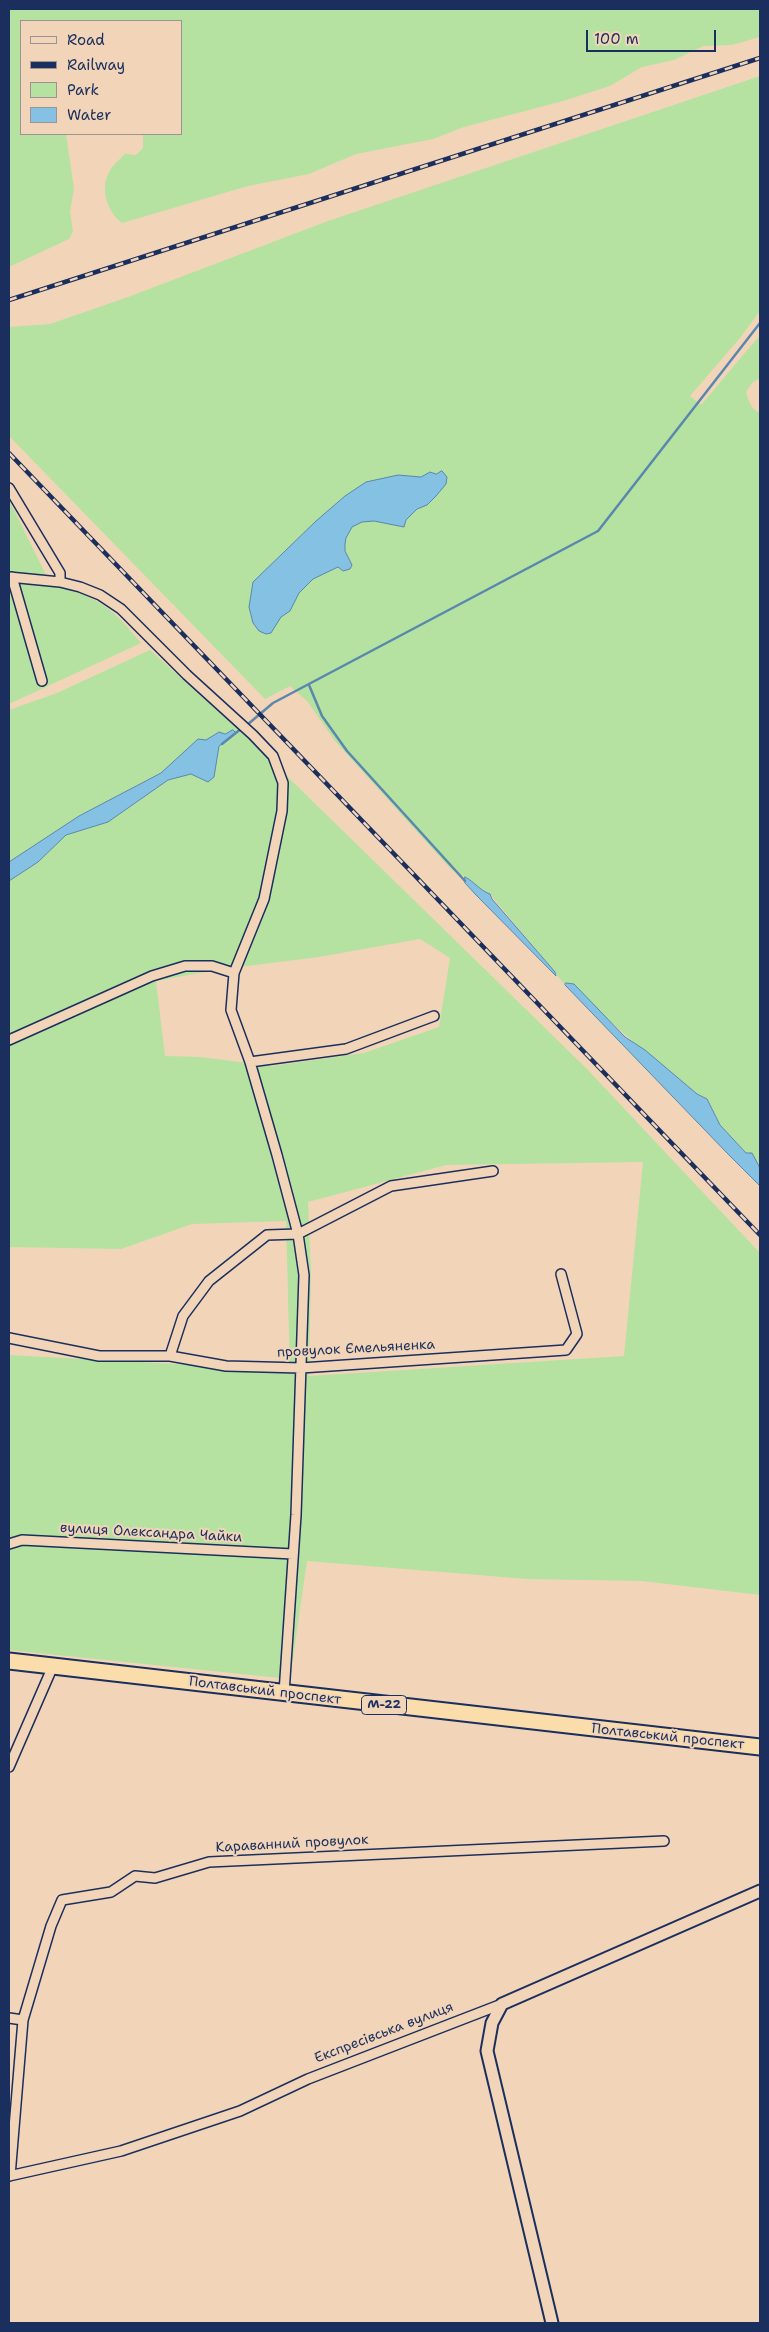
<!DOCTYPE html>
<meta charset="utf-8">
<style>
body{margin:0}
#map{position:relative;width:769px;height:2332px;overflow:hidden;background:#f2d5b8;font-family:"Shantell Sans",sans-serif}
canvas{display:block}
.frame{position:absolute;inset:0;border:10px solid #1b2f5e;pointer-events:none}
.legend{position:absolute;left:20px;top:20px;width:162px;height:115px;box-sizing:border-box;background:#f2d5b8;border:1px solid #9c9394;margin:0;padding:6px 9px;list-style:none;font-size:15px;color:#1b2f5e}
.legend li{display:flex;align-items:center;gap:10px;height:25px}
.legend b{width:25px;border:1px solid #9c9394}
.scale{position:absolute;left:586px;top:30px;width:130px;height:22px;box-sizing:border-box;border:2px solid #1b2f5e;border-top:0;padding-left:6px;font-size:15px;line-height:18px;white-space:nowrap;color:#1b2f5e;-webkit-text-stroke:4px #f2d5b8;paint-order:stroke}
</style>
<div id="map">
<canvas width="769" height="2332"></canvas>
<div class="frame"></div>
<ul class="legend">
<li><b style="height:6px;background:#f2d5b8"></b>Road</li>
<li><b style="height:6px;background:#1b2f5e"></b>Railway</li>
<li><b style="height:14px;background:#b5e2a0"></b>Park</li>
<li><b style="height:14px;background:#84c1e3"></b>Water</li>
</ul>
<div class="scale">100 m</div>
</div>
<script>
const ctx = document.querySelector('canvas').getContext('2d');
ctx.lineJoin = 'round';
function paint(path, color) {
  ctx.fillStyle = color;
  ctx.fill(path, 'evenodd');
}
function strokePath(path, color, width, dash) {
  ctx.strokeStyle = color;
  ctx.lineWidth = width;
  ctx.lineCap = dash ? 'butt' : 'round';
  ctx.setLineDash(dash || []);
  ctx.stroke(path);
}
function label(font, color, halo, rows, align = 'center') {
  ctx.font = font + ' "Shantell Sans",sans-serif';
  ctx.lineWidth = 4;
  ctx.setLineDash([]);
  ctx.textBaseline = 'middle';
  ctx.strokeStyle = halo;
  ctx.fillStyle = color;
  for (const [text, x, y, turn = 0] of rows) {
    ctx.save();
    ctx.translate(x, y);
    ctx.rotate((+turn || 0) * Math.PI / 180);
    ctx.textAlign = isNaN(turn) ? turn : align;
    if (halo) ctx.strokeText(text, 0, 0);
    ctx.fillText(text, 0, 0);
    ctx.restore();
  }
}
paint(new Path2D(`
 M9 9H760V37L732 45 703 46 674 60 642 67 610 86 563 101 464 127 433 139 356 154 309 174 248 186 122 223C106 211 99 186 111 169 114 164 120 159 125 154L136 155 143 148V134H181V21H21V134H66L74 189 70 211 73 231 69 239 9 267Z
 M760 76V311L740 338 690 396 701 405 760 335V378L752 383 746 392C749 402 751 409 760 413V1168L720 1125 707 1099 697 1094C655 1059 610 1026 574 984L567 983 565 985 490 894C480 891 477 884 469 879 459 873 457 875 448 866L335 741 307 701 290 686 265 699 9 436V327L50 324 128 297 328 221Z
 M9 500 51 585C98 597 111 606 141 643L9 704Z
 M150 650 253 743 586 1068 760 1253V1595L642 1581 527 1579 307 1561 290 1679 9 1650V1355L290 1370 286 1221 192 1224 121 1249 9 1247V881L38 862 66 835 108 822 168 780 191 774 214 777 219 746 236 733 224 734 219 732 161 773 79 816 9 862V710L57 693ZM420 939 450 958 439 1027 364 1053 272 1066 200 1057 165 1056 156 981 216 970 319 957ZM643 1162 624 1356 309 1376 311 1273 308 1202 446 1165Z`), '#b5e2a0');
const water = new Path2D(`
 M442 471 447 477 446 484 436 496 427 505 417 509 406 520 404 527 374 521 362 522 352 527 346 538 345 544V551L352 565 350 569 343 571 338 567 313 579 299 593 290 611 281 617 271 633 266 634 259 631 253 623 249 607 253 582 316 521 345 496 366 482 398 475 421 477 430 472 436 474Z
 M233 730 236 733 219 746 214 777 208 782 191 774 168 780 108 822 66 835 38 862 9 881V862L79 816 161 773 198 739 206 740 219 732 225 734Z
 M465 877C475 882 479 890 490 894L492 899 555 972 556 976 477 896 465 883Z
 M566 983 574 984 625 1037 645 1050 697 1094 707 1099 720 1125 746 1153H752L760 1168V1186L727 1153 565 985Z`);
paint(water, '#84c1e3');
strokePath(water, '#5a87ae', 1);
strokePath(new Path2D(`
 M309 685 322 716 347 751 465 881
 M247 725 273 703 598 531 760 323
 M222 744 242 728`), '#5a87ae', 2.5);
const minor = new Path2D(`
 M9 488 60 573V582
 M9 577 60 582 80 587 100 595 121 609 187 675 253 735 273 756 283 783 282 811 264 899 234 973
 M12 577 42 681
 M9 1040 152 976 185 966H212L234 973 231 1010 250 1062 277 1155 298 1234 304 1275 296 1515 284 1693
 M250 1062 346 1049 434 1016
 M9 1338 99 1356H170L226 1366 301 1368 566 1350 577 1334 561 1274
 M170 1356 183 1316 209 1281 267 1235 298 1234 391 1186 493 1171
 M9 1544 22 1540 293 1554
 M9 1767 53 1666
 M9 2018 23 2020
 M9 2176 121 2151 240 2111 308 2079 502 2004
 M10 2176 23 2020 51 1926 62 1900 111 1892 135 1876 155 1878 209 1862 664 1841`);
const tertiary = new Path2D(`
 M552 2323 487 2051 492 2023 502 2004 760 1891`);
const trunk = new Path2D(`
 M9 1661 760 1747`);
strokePath(minor, '#1b2f5e', 12);
strokePath(tertiary, '#1b2f5e', 15);
strokePath(trunk, '#1b2f5e', 19);
strokePath(minor, '#f2d5b8', 9);
strokePath(tertiary, '#f2d5b8', 11);
strokePath(trunk, '#faddab', 15);
const rail = new Path2D(`
 M9 300 760 58
 M9 453 760 1235`);
strokePath(rail, '#1b2f5e', 4.5);
strokePath(rail, '#f2d5b8', 2.5, [8]);
for (const [x, y, w] of [
 [384,1705,45]
]) {
  const box = new Path2D();
  box.roundRect(x - w / 2, y - 9.5, w, 19, 4);
  ctx.fillStyle = '#f2d5b8';
  ctx.fill(box);
  strokePath(box, '#1b2f5e', 1);
}
label('bold 12px', '#1b2f5e', null, [
 ["М-22",384,1705]
]);
label('14px', '#1b2f5e', '#f2d5b8', [
 ["провулок Ємельяненка",356,1349,-3],
 ["вулиця Олександра Чайки",151,1533,3],
 ["Полтавський проспект",265,1691,7],
 ["Полтавський проспект",668,1737,6],
 ["Караванний провулок",292,1844,-3],
 ["Експресівська вулиця",384,2033,-21]
]);
</script>
